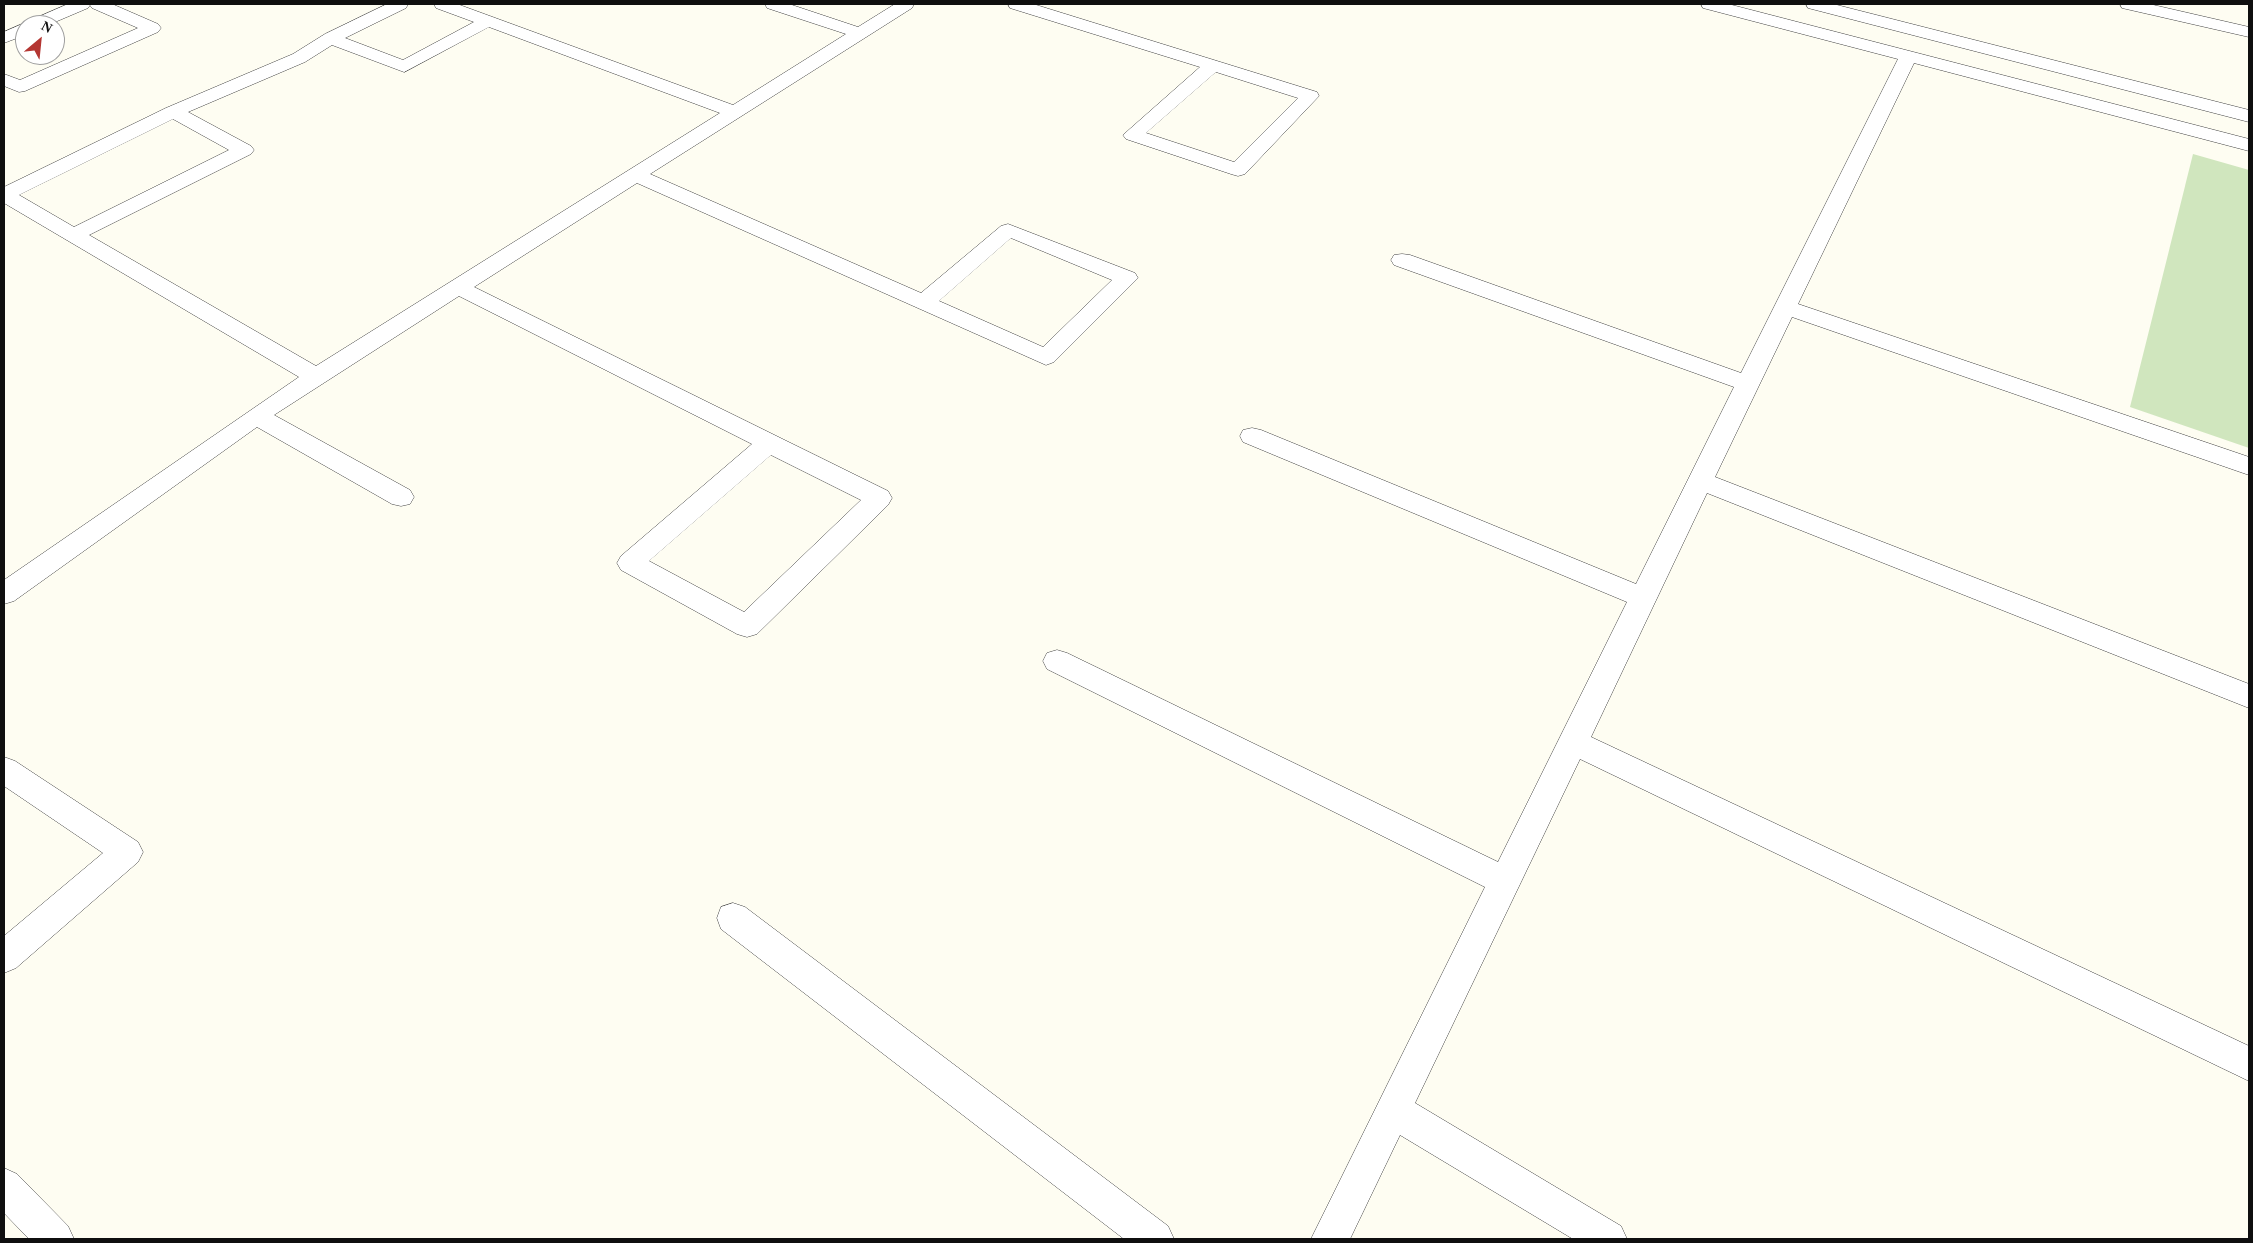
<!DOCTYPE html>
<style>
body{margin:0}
#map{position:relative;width:2253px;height:1243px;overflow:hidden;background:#fefdf2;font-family:Georgia,serif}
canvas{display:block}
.frame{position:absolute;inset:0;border:5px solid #0f0f0f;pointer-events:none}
.north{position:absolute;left:15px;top:15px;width:50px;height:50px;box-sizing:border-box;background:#fff;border:1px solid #9f9f9f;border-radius:50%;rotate:28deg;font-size:14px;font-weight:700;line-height:20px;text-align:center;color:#0f0f0f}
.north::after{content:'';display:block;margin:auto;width:18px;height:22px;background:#b43632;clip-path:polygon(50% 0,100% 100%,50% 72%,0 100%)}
</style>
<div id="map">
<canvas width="2253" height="1243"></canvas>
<div class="frame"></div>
<div class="north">N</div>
</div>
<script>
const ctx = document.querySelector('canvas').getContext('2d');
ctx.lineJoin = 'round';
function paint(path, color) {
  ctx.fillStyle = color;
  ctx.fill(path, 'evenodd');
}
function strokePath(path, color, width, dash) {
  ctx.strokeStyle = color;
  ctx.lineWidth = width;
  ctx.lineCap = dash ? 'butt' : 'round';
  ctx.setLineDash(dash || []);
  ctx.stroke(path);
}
paint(new Path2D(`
 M2193 154 2249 170V448L2130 407Z`), '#d0e6be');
const minor = new Path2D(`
 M68 4H112L158 24 161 28 158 32 25 91 19 92 4 86V74L20 80 138 28 92 8 90 5 88 8 48 25H25V35L4 43V32Z
 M387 4H408L406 8 345 38 403 60 474 22 436 8 434 4H457L733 105 846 34 767 8 765 4H789L858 27 895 4H914L912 8 650 174 921 293 1001 226 1008 224 1135 273 1138 278 1054 362 1046 365 637 183 474 287 888 491 892 498 888 505 757 634 747 637 737 634 621 570 617 563 621 556 752 444 459 296 274 415 410 490 414 497 410 504 401 506 392 504 257 427 14 601 4 604V580L299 377 4 203V187L166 108 293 54 325 34ZM489 27 720 113 316 366 89 235 251 154 254 150 251 146 188 112 305 62 332 45 404 72ZM173 119 229 150 74 227 19 195ZM1011 238 1112 280 1043 347 939 301ZM771 455 861 500 744 612 649 561Z
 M1008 4H1033L1317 92 1319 96 1245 174 1238 176 1231 174 1126 139 1123 135 1200 67 1010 8ZM1216 72 1298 98 1234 162 1146 133Z
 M1701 4H1728L2249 139V151L1914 63 1798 304 2249 457V475L1792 317 1715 477 2249 684V708L1707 493 1591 737 2249 1046V1081L1580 759 1415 1103 1621 1226 1627 1239H1573L1400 1135 1350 1239H1311L1485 887 1047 669 1043 661 1047 653 1057 650 1067 653 1498 862 1627 602 1243 442 1240 436 1243 430 1252 428 1261 430 1636 584 1734 387 1394 265 1391 260 1394 255 1402 254 1410 255 1741 373 1898 59 1703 8Z
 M1806 4H1833L2249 110V122L1808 8Z
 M2120 4H2149L2249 27V37L2122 8Z
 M4 757 15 761 138 842 143 852 138 862 16 968 4 973V936L103 853 4 786Z
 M733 903 745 907 1168 1226 1174 1239H1124L721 929 717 918 721 907Z
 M4 1168 17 1174 68 1226 74 1239H29L4 1213Z`);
strokePath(minor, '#424242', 1);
paint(minor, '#fff');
</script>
